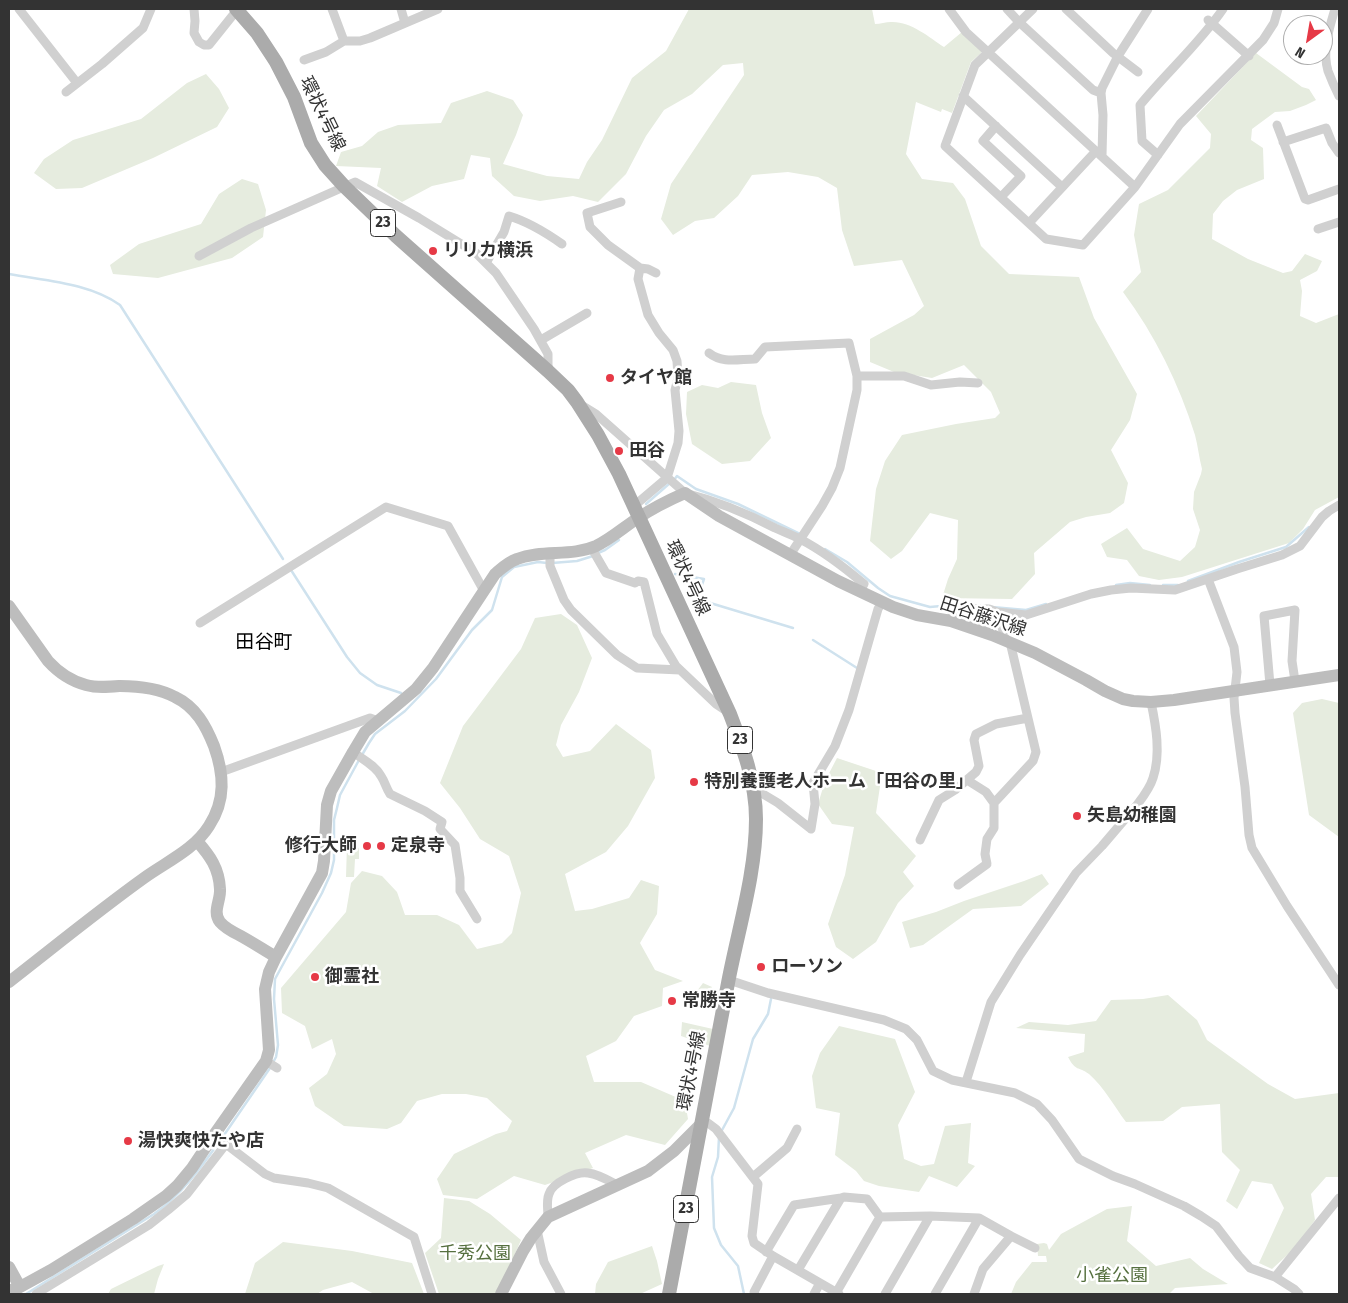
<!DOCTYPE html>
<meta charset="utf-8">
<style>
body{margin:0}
#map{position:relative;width:1348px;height:1303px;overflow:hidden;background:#fff;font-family:"Fira Sans Condensed",sans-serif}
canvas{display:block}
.frame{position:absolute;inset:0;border:10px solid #333;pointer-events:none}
.north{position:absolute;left:1283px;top:15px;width:50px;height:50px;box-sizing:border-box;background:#fff;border:1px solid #adadad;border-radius:50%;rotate:212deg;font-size:14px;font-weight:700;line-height:20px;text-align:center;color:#333}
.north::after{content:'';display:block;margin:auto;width:18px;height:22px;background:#e63946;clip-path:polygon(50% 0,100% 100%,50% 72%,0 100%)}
</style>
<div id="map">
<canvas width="1348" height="1303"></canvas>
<div class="frame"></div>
<div class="north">N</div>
</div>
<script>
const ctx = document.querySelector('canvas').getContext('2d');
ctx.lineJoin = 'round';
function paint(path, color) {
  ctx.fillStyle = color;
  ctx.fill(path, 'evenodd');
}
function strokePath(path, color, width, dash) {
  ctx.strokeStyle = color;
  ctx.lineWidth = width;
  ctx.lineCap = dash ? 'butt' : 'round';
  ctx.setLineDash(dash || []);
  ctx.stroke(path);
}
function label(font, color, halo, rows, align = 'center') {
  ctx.font = font + ' "Fira Sans Condensed","Noto Sans JP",sans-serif';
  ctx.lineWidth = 5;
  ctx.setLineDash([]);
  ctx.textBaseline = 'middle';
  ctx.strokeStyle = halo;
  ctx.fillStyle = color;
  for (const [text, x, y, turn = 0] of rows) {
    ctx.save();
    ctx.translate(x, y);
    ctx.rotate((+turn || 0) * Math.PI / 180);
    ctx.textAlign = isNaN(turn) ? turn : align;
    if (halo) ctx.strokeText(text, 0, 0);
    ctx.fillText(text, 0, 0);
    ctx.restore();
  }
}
paint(new Path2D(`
 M689 9H872L875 24C880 24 886 22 891 22 910 21 929 37 944 47L962 32 981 50V53L971 62 952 113 942 109 941 112 916 102 906 154 922 179 953 183 965 199 981 246 1009 274 1079 277 1094 318 1137 394 1130 420 1111 450 1128 483 1124 503 1110 513 1086 517 1070 522 1034 553 1035 574 1012 599 942 598 948 579 957 559 958 520 930 513 902 551 891 559 870 541 876 489 885 461 902 435 956 424 995 418 1000 413 991 392 964 365 932 378 894 372 870 362V339L914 315 924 306 902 260 854 266 842 230 837 188 818 177 788 172 752 175 738 196 714 218 695 221 673 235 661 219 671 184 744 75 743 63 723 65 692 94 664 110 646 136 626 174 598 202 573 196 540 201 514 196 492 176 490 158 471 155 464 179 432 186 402 202 377 186 381 168 336 166 341 152 362 146 378 132 398 125 441 123 451 103 487 91 513 100 523 115 516 135 503 164 547 176 579 179 587 162 602 140 632 78 666 51Z
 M1256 53 1302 87 1309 89 1316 100 1306 105 1290 111 1275 112 1252 129 1251 140 1263 148 1264 179 1237 190 1223 201 1213 214 1212 239 1248 259 1283 273 1292 271 1305 254 1322 261 1317 271 1300 280 1302 291 1300 316 1316 323 1339 314V497L1315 510 1303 529 1289 543 1182 577 1159 580 1139 576 1127 560 1107 557 1101 544 1127 528 1143 549 1180 561 1195 547 1200 530 1193 509 1194 492 1201 474 1202 469C1199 458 1198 446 1195 435 1179 384 1155 335 1123 292L1141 272 1134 235 1139 204 1168 190 1210 148 1211 134 1196 116Z
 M206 74 219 89 229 108 217 127 153 158 82 188 56 189 34 173 44 159 73 140 141 119 187 83Z
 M242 179 258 184 266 210 263 237 232 258 158 278 113 274 110 265 139 244 201 224 219 194Z
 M731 382 756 385 762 413 771 438 750 461 722 464 692 444 686 414 687 392 702 385 718 388Z
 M561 614 577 625 592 658 579 692 561 725 556 745 563 757 590 751 616 724 651 750 655 778 628 826 606 852 565 874 575 911 592 909 629 898 641 880 659 886 657 914 640 943 655 970 683 981 663 988 662 1006 634 1016 616 1041 586 1056 594 1082H641L685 1101 688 1119 665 1145 626 1135 585 1153 593 1168 545 1185 514 1176 477 1199 443 1195 437 1179 454 1154 496 1134 507 1131 512 1121 487 1098 466 1094H442L417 1101 401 1123 387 1129 344 1126 315 1106 309 1088 327 1074 336 1054 332 1039 312 1049 305 1026 282 1013 281 988 346 912 351 883 362 871 382 876 397 892 405 915H437L459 925 477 949 502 943 512 933 521 893 509 856 480 839 460 808 440 783 463 726 521 649 535 618Z
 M1322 699 1339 703V837L1309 815 1293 713 1302 703Z
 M837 758 882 773 876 813 916 856 903 872 914 886 898 903 876 942 853 959 836 947 828 924 845 875 854 827 832 824 818 804 825 781Z
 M347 844H354L355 846 359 848V859H355L354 877H346Z
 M1042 874 1049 884 1021 906 973 909 923 945 910 948 902 922 936 912 964 901 1024 881Z
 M703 983 712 987 708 993 707 1002 694 995Z
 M1168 995 1197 1020 1207 1040 1268 1084 1295 1099 1339 1093V1177H1326L1311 1194 1315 1220 1295 1248 1272 1269 1259 1263 1284 1208 1272 1184 1252 1181 1237 1209 1226 1201 1240 1170 1222 1152 1220 1104 1182 1107 1163 1121 1126 1122C1114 1106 1104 1087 1089 1074 1078 1066 1076 1072 1068 1057L1084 1052 1085 1034 1016 1028 1029 1022 1068 1025 1096 1021 1111 1000 1143 999Z
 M682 1022 713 1029 710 1046 681 1036Z
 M839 1026 895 1039 915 1092 898 1125 904 1159 921 1166 934 1164 945 1126 971 1123 968 1163 975 1166 957 1187 929 1176 919 1192 879 1186 864 1181 856 1171 835 1155 840 1113 816 1108 812 1076 820 1053Z
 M444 1198 469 1201 490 1214 521 1240 498 1294H439L425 1253 441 1238Z
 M1132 1206 1127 1241 1156 1266 1190 1258 1203 1269 1228 1284 1175 1288 1169 1294H1011L1016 1282 1032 1262H1047L1046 1256H1038L1037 1244 1044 1243 1047 1244 1049 1250 1061 1234 1107 1209Z
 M283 1242 352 1251 412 1263 424 1294H374L352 1282 323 1290 317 1294H245L255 1263Z
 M652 1246 657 1261 662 1284 640 1294H595L596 1284 608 1262Z
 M164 1264 158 1279 154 1294H108L111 1289 158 1266Z`), '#e6ecdf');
strokePath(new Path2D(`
 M9 274C46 281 89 283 120 305L283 559
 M674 480 677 476 696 489 738 504 800 534
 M646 504 670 483
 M825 549 847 562 878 588 890 596 930 607 952 605
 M598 553 605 550 619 540
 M552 563 577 561 593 556
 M291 570 347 657 360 673 377 685 401 693
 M675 574 704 579 697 599 793 628
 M1188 581 1239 562 1286 547 1309 527
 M1116 585 1130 583 1150 585
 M1163 585H1178
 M992 607 1026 610 1046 604
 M813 640 857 668
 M362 755 369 743 375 734 405 711 436 679 472 630 492 610 502 577 514 567 538 562 547 563
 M721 1132 734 1108 753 1039 768 1014 771 999
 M719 1137 718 1157 712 1177 714 1228 721 1245 738 1266 744 1294
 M222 1138 270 1068 276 1057 278 1045 274 999 275 979 322 893 331 873 334 860V820L337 808 340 795 359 760
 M26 1294 154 1214C181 1195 200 1169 219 1142`), '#cfe2ee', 2.5);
strokePath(new Path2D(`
 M19 9 77 83
 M194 9 195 21 194 33 199 42 204 45H209L237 10
 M332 9 344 41
 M401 9 405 23
 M949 9 966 32 1135 187
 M1007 9 1019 22 1093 90 1101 93
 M1033 9 975 65 945 146 1046 239 1083 245 1135 187 1180 124 1263 40 1274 23 1278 9
 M1066 9 1113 53 1138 72
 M1335 9C1329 29 1322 50 1328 71 1331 79 1335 88 1339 96
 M1208 20 1249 56
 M304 60 326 52 344 41H360L370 38 438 9
 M66 92 102 64 143 28 151 9
 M963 96 1062 187
 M1277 125 1305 199 1308 200 1339 189
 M996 126 983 141 1021 176 1001 197
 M1283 142 1326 128 1332 143 1339 153
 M1158 155 1142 141 1140 105C1166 73 1199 44 1223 9
 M1102 156 1103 115 1101 93 1102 88 1118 56 1148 9
 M621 202 587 213 590 227 608 245 640 268 648 269 656 273
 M1029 223 1096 151
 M1318 229 1339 222
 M199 256 251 228 355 182 419 218 476 253 496 273 534 329 548 354V371
 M486 263 504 232 509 216C529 222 545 232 562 244
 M541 340 587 313
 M709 353C723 364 739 359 755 359L765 347 849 343 857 376V390L840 468 832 488 822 506 790 555
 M857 376H904L931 385 960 382 978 383
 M583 406 596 414 685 493C717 501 746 513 775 528 784 532 792 535 800 539 823 551 844 567 864 584L860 591
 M634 506 667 478 678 443 679 431 675 390 678 378 677 361 673 350 659 333 648 315 638 279 640 268
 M591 547 606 573 635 583 638 581 644 582 657 634 676 666 716 704 728 712
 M550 553V566L564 600 571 610 617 655 637 668 680 670
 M1208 579 1234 647 1237 672 1234 698 1235 713 1245 787 1249 835 1252 848 1287 906 1339 985
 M997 612 1006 640
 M951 621 953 609 963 608 989 609 997 612 1026 615 1091 594 1111 590 1131 588 1175 590 1237 569 1282 555 1300 546 1322 517 1329 511 1339 505
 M200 623 386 507 448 526 484 591
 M1270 685 1264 616 1295 610 1292 661 1295 681
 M353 752C362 759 375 765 381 776 385 782 386 788 390 794L425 811 442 822 440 829 455 845 460 878V891L477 919
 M221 772 370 718 378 721
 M967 780 986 792 994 803
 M753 788 778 803 811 829
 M811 829 815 804 813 783 835 746 849 710 878 609 882 602
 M920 840 939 800 955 790 976 772 979 766 974 740 976 734 996 724 1028 718
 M958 885 987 864 985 854 987 839 994 828V803L1033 761 1036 752 1010 642
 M729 980 768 993 884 1020 906 1029 917 1040 933 1071 952 1080 1015 1093 1037 1104 1052 1120 1079 1159 1113 1176 1135 1184 1184 1206 1201 1216 1216 1226 1239 1256 1250 1268 1275 1277 1294 1289 1299 1294
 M266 1061 277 1068
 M966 1082 991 1002 1020 955 1076 873 1102 846 1137 805C1143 797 1150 788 1153 778 1161 754 1156 726 1151 702
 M702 1123H708L716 1129 758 1184 752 1236 754 1243 773 1256 839 1294
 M214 1135 265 1174 274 1178 308 1183 328 1188 414 1237 432 1294
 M753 1177 787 1148 797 1129
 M548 1217C548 1210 546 1201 549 1194 552 1183 577 1171 588 1173 598 1174 608 1180 617 1185
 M537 1230 544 1262 561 1294
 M1011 1236 1035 1248
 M766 1252 794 1205 841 1198
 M798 1270 841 1198 844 1197 867 1199 880 1217 930 1216 979 1218 1011 1236 983 1269 974 1294
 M1275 1277 1339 1198
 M836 1293 880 1217
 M36 1294 149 1225 168 1210 187 1194 226 1144
 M755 1294 754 1292 773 1256
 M814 1294 820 1283
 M885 1294 930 1216
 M935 1294 979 1218`), '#d0d0d0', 9);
strokePath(new Path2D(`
 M9 606 48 661C58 672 71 681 86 685 97 688 108 687 120 686 139 686 158 688 175 697 196 707 206 726 214 746 224 774 226 800 209 826 194 850 166 862 144 878 98 911 54 947 9 982
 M197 841C210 856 219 868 220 889 221 900 212 912 220 922 225 928 233 932 239 935 252 942 264 950 276 957
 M9 1267 20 1287
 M9 1291 20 1287 51 1270 133 1219 166 1196 177 1186 192 1168 214 1135 266 1061 269 1050 265 989 269 972 276 957 322 873 324 861 327 805 331 791 353 752 365 732 416 689 433 668 495 574C502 568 508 562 517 559 542 549 571 557 596 546 611 539 624 527 638 518 653 508 669 500 685 493L719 516 838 581 893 607 917 615 951 621 992 635 1035 653 1086 680 1105 691 1123 699 1133 701 1151 702 1174 700 1339 675
 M501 1294 523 1251 531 1238 548 1217 648 1171 674 1151 702 1123`), '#bdbdbd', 12);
strokePath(new Path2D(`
 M236 9 257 33 276 62 294 97 311 143 325 165 344 186 396 236 548 371 568 390 577 402 598 435 619 474 730 714C743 748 756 782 756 819 756 873 738 930 728 983 708 1087 689 1190 669 1294`), '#ababab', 14);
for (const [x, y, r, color] of [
 [433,251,5,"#e63946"],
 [610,378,5,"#e63946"],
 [619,451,5,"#e63946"],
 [694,782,5,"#e63946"],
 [1077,816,5,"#e63946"],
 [367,846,5,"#e63946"],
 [381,846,5,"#e63946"],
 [761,967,5,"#e63946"],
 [315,977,5,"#e63946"],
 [672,1001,5,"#e63946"],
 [128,1141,5,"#e63946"]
]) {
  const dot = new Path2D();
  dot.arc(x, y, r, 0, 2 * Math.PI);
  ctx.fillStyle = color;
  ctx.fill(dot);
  strokePath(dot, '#fff', 2);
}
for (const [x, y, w] of [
 [383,223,25],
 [740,740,25],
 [686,1209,25]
]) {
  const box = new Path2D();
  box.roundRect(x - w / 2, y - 13.5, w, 27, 4);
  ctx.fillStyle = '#fff';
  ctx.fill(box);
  strokePath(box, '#333', 1);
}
label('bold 16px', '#333', null, [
 ["23",383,223],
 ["23",740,740],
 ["23",686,1209]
]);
label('18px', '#333', '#fff', [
 ["環状4号線",322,114,64],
 ["環状4号線",687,578,65],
 ["田谷藤沢線",983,617,18],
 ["環状4号線",692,1071,-79]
]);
label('bold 18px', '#333', '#fff', [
 ["リリカ横浜",443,251],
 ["タイヤ館",620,378],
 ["田谷",629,451],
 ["特別養護老人ホーム「田谷の里」",704,782],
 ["矢島幼稚園",1087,816],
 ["修行大師",357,846,"right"],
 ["定泉寺",391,846],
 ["ローソン",771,967],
 ["御霊社",325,977],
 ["常勝寺",682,1001],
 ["湯快爽快たや店",138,1141]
], 'left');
label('18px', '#56703f', '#fff', [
 ["千秀公園",475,1254],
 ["小雀公園",1112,1276]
]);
label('19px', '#000', '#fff', [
 ["田谷町",264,643]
]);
</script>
